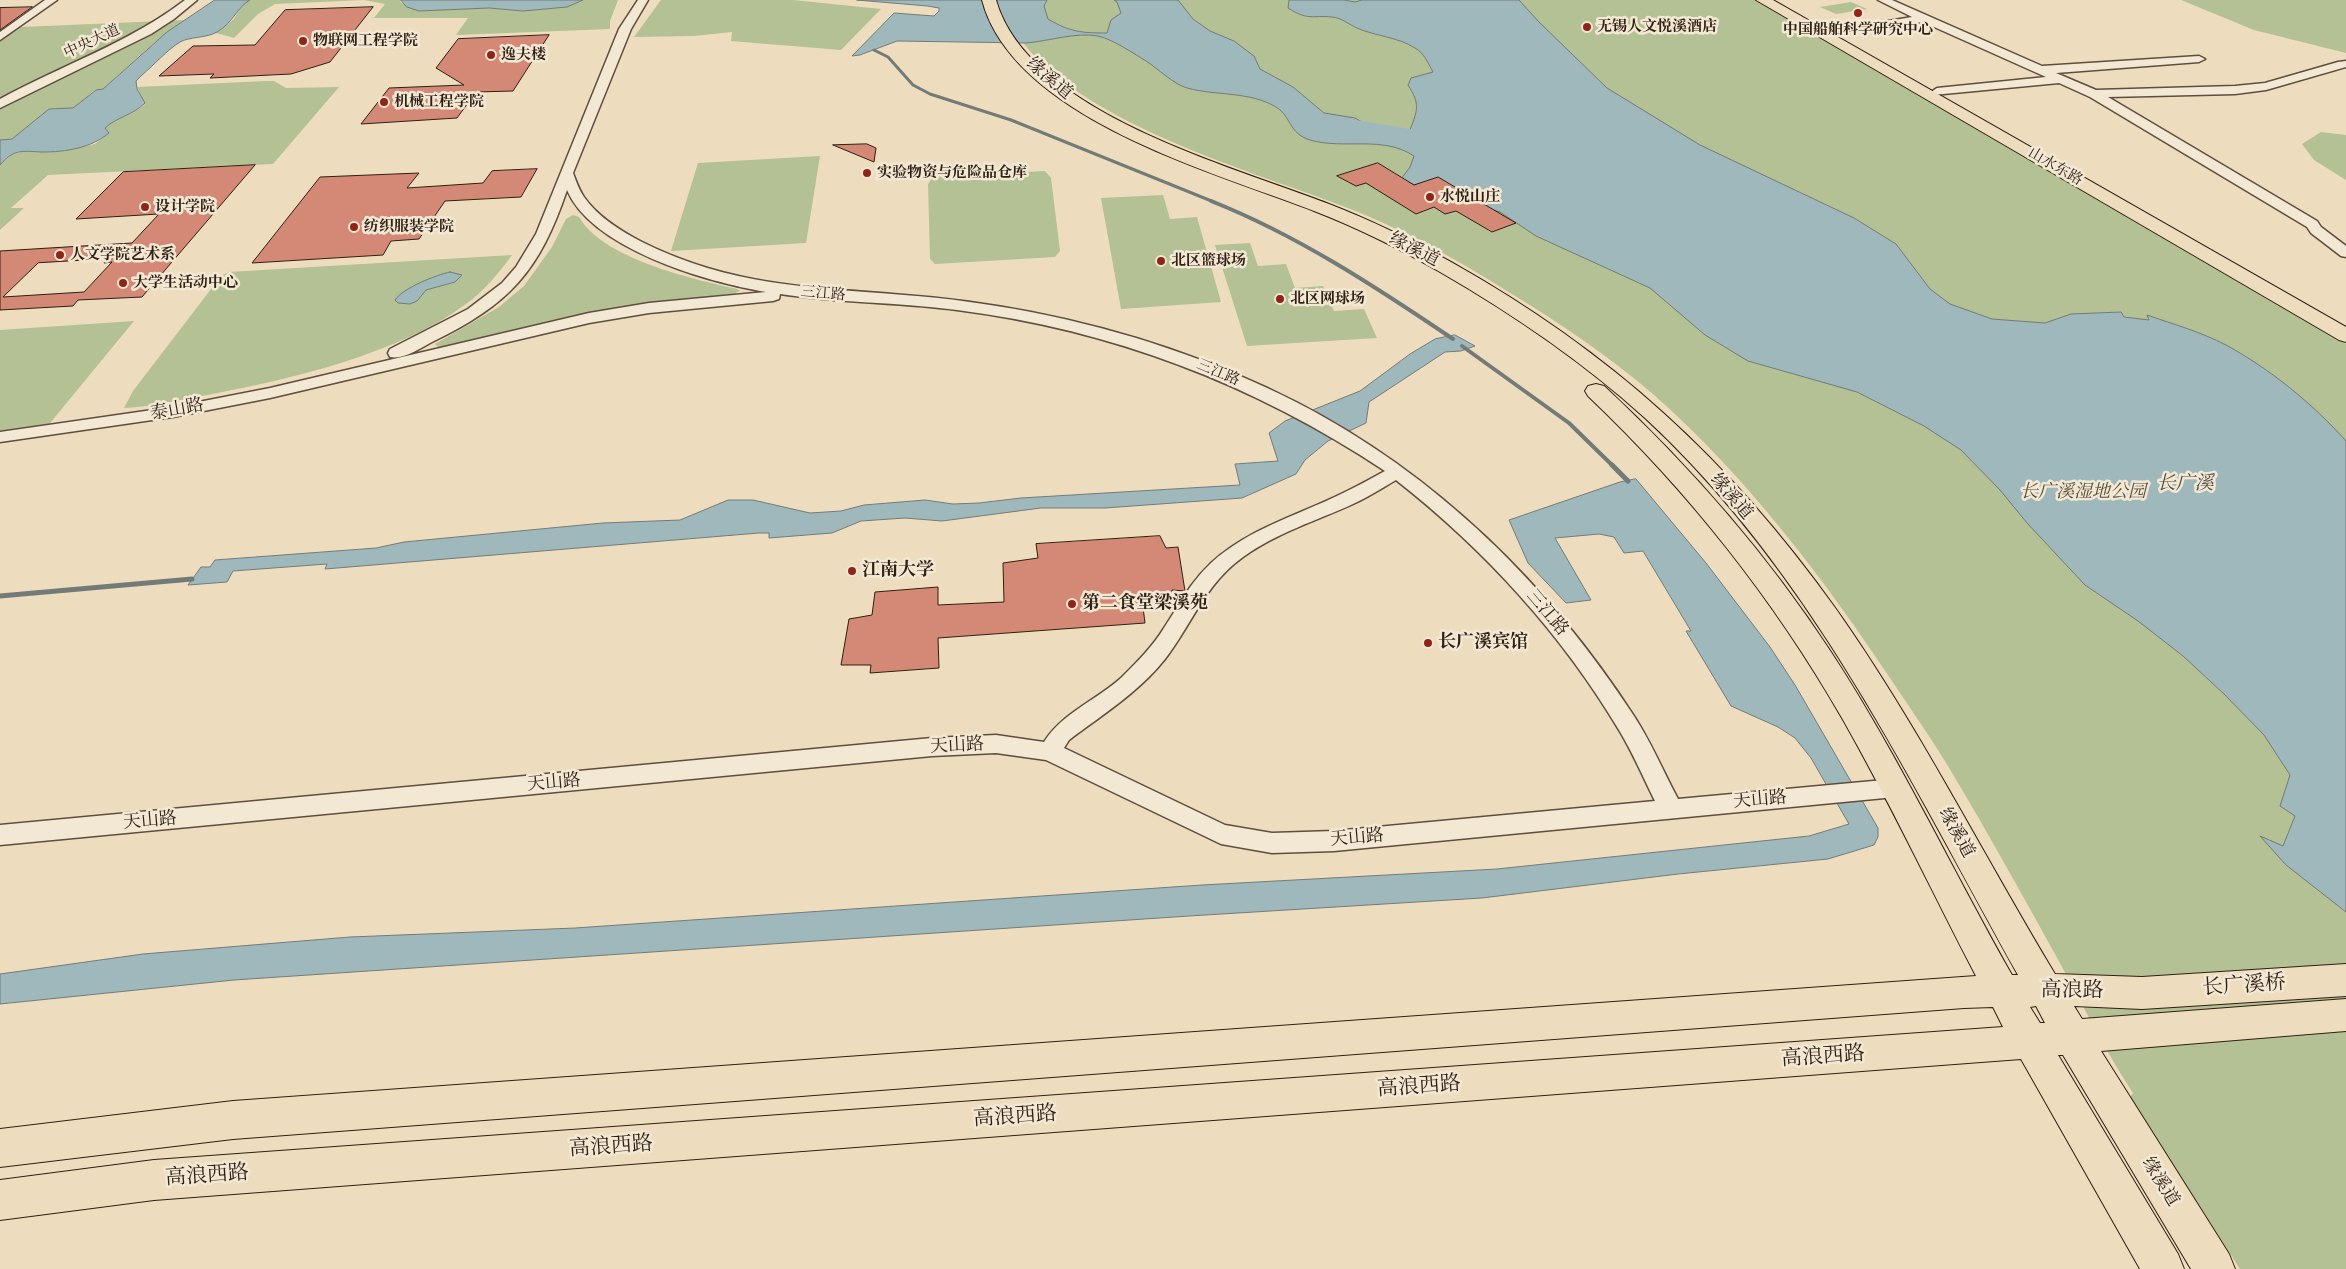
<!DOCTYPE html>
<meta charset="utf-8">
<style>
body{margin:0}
canvas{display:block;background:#eddcbd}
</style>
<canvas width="2346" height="1269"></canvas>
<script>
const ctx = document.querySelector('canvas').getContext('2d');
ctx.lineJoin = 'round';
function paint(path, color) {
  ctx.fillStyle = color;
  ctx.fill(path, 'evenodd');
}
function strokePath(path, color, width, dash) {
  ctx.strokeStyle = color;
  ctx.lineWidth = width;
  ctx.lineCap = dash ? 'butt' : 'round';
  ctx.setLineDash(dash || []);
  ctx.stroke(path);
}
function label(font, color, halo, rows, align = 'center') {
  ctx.font = font + ' "IM FELL French Canon","Noto Serif SC",serif';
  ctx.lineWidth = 5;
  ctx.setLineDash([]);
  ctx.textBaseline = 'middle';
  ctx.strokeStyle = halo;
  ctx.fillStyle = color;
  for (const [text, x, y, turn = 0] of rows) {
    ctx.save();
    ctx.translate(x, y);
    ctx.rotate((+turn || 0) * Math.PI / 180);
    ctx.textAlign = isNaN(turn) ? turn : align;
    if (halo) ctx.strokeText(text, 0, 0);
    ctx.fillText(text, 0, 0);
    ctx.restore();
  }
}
paint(new Path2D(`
 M250 0H401L400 2 419 11 486 8 523 11 567 7 583 0H618L610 21V29L456 35 468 18H374L385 4 364 0 275 4 258 14 234 38 216 33 234 19 243 4Z
 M661 0H793L881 9 841 50 731 41 732 32 694 36 634 37Z
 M1001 0H1757L2247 284 2346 344V1269H2240L2130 1097 2133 1093C2106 1052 2084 1008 2061 965 2024 898 1987 831 1948 766 1931 738 1912 711 1894 684 1825 580 1748 478 1654 395 1609 356 1558 322 1507 291 1461 262 1413 235 1363 214 1262 172 1033 116 1001 0Z
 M2181 0H2346V53L2254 30Z
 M1851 2 1867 9 1836 14 1820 7Z
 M186 20C155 40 129 65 103 89L95 90 73 108 49 109 12 139 0 140V41L21 27Z
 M266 81H274L286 88 339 87 273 164 48 175 11 208H24L0 230V165L11 155 24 151 55 152 77 148 95 144 109 133 105 128C117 117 133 115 145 104L137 87Z
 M2321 132 2346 135V180L2314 160 2302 144Z
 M820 156 806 243 671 251 698 163Z
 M1045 171 1051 178 1060 251 1055 257 935 264 930 259 928 184 933 177Z
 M1163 195 1170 219 1197 217 1221 302 1121 309 1101 198Z
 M573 215 579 217C603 259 693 279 737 289L740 291 733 294C636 302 542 320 448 347L439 348 435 344 499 307 524 286 552 247 566 219Z
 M1250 243 1258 266 1286 264 1295 288 1323 286 1334 311 1364 309 1377 338 1247 346 1215 245Z
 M512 255C499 273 484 291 466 304 399 354 288 380 207 395 180 400 152 407 124 408L133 391 221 276 229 272Z
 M134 321 46 428 0 434V330Z`), '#b4c194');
const water = new Path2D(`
 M215 0H250C237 7 234 22 217 32 207 38 188 37 180 42 167 50 154 65 142 75L136 81 137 89 145 103C133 115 117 117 105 128L109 133C91 148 66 152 42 152 33 152 21 149 11 155 7 157 3 162 0 165V140L12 139 49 109 73 108 96 90 103 89 167 32Z
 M401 0H583L567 7 523 11 489 8 419 11 407 7Z
 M857 0H1047L1044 6 1048 19C1070 32 1081 33 1107 33L1111 20 1121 13 1117 2 1114 0H1178L1193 19 1210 31 1234 41 1254 56 1260 69 1293 87 1324 113 1355 118 1379 132 1394 134 1410 130C1418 109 1420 104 1408 85L1411 78 1433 72C1428 63 1424 53 1415 48 1398 37 1375 36 1357 28 1348 24 1342 18 1332 17 1312 15 1308 21 1288 8L1289 0H1344L1355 2 1362 0H1519L1538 21 1607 88 1700 145 1854 218 1896 244 1930 289 1950 304 1992 319 2045 323 2071 314 2121 312 2124 317 2149 320 2147 315C2173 324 2201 332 2226 345 2270 369 2312 403 2346 441V912L2286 865 2260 836 2283 846 2295 816 2280 806 2290 775 2264 735 2224 694 2183 656 2138 621 2085 585 2027 523 2000 490 1961 450 1924 426 1857 392 1748 361 1705 335 1650 288 1536 236 1500 212 1417 186 1401 179 1410 167 1414 156C1382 135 1345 150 1310 140 1288 133 1292 117 1276 107 1249 91 1216 96 1187 88 1175 85 1157 68 1146 61 1133 53 1112 39 1098 36 1075 32 1050 41 1026 43L897 41 860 55 852 56 894 13 934 16 939 11V8L927 6Z
 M450 272 462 275 455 282 426 290 417 301 410 304 398 303 395 300C403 288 436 275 450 272Z
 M1455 335 1475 346 1461 351 1445 352 1369 402 1366 423 1328 441 1305 460 1296 474 1242 498 1105 508H1041L942 521 905 518 861 521 832 533 769 538V533H759L325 569 327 564 233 571 227 582 188 585 201 567H210L215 560 376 548 404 542 603 523 680 520 728 500H753L810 513 841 511 864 505 925 500 953 504 979 503 1021 498 1240 485 1235 464 1278 461 1269 433 1285 421 1360 391 1410 354 1435 339Z
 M1636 479 1706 563 1770 647 1795 685 1878 828V837L1874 845 1828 859 1678 874 1482 898 1189 916 234 980 0 1004V974L143 954 350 937 575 928 1202 885 1497 869 1809 836 1849 824 1811 758 1795 738 1778 727 1731 706 1686 631H1691L1643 551 1624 553 1614 537 1599 534 1555 538 1591 600 1566 603 1528 563 1509 520 1620 482Z`);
paint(water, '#9fb8bc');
strokePath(water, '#737b78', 1);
strokePath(new Path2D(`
 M874 50 888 57 913 85 930 94 1011 120 1214 202`), '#737b78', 3);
strokePath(new Path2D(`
 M1211 201C1297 235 1376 287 1453 339
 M1462 346 1569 423 1613 466`), '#737b78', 4);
strokePath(new Path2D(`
 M1612 465 1628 481
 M0 596 192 579`), '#737b78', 5);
paint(new Path2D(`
 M1332 116 1439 134 1445 136 1448 140 1445 144 1439 146 1326 125 1323 121 1326 117Z`), '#9fb8bc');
const building = new Path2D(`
 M32 7 0 30V8Z
 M373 7 330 62 291 74 210 78 214 74 159 76 193 46 255 45 285 10Z
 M549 35 513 91 476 92 457 118 361 124 389 88 464 85 436 68 458 39Z
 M867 144 876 148 874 162 833 145Z
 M1378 163 1414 185 1438 177 1516 223 1492 232 1456 211 1445 214 1434 207 1416 214 1366 183 1356 186 1337 176Z
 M255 165 142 297 78 300 73 306 0 310V251L132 243 159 214 76 219 123 172ZM107 259 104 263 112 262 84 292 3 297 38 263Z
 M537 169 521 197 445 201 419 239 391 241 383 255 252 263 320 177 419 173 407 188 483 183 492 171Z
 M1160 536 1166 548 1178 547 1185 591 1172 590 1174 607H1143L1145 623 938 638 939 668 870 673 871 665H841L849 619 872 615 875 592 938 587V605L1004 602 1003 563 1038 558 1036 544Z`);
paint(building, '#d48876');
strokePath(building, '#301f13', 1);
const minor = new Path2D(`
 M45 0H57L0 40V32Z
 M185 0H197L174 19 151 34 0 108V99C62 65 129 43 185 0Z
 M638 0H648L631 29 573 173C576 181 579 190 584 197 598 217 621 231 642 242 730 286 809 287 904 295 947 298 989 304 1031 312 1123 330 1214 360 1298 403 1437 475 1549 585 1634 716 1651 742 1663 771 1678 799L1895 779 1903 781 1907 788 1903 795 1895 797 1334 851 1272 853 1221 844 1046 760 996 753 932 756 0 845V825L932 738 996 735 1044 742C1062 713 1097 700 1122 677 1137 662 1153 646 1164 628 1180 604 1189 584 1211 563 1248 529 1296 516 1341 494 1356 487 1370 479 1385 471 1254 384 1113 330 957 310 898 302 838 303 780 294L779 299 773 301 649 313 589 323 270 398 173 417 0 442V432L173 407 270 388 589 313 649 303 766 292C707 282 592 249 567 190 539 272 510 304 432 342 420 348 404 360 390 357L388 353 390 349 468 309 502 283 516 267 536 234 619 29ZM1396 480C1485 550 1561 633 1619 730 1633 753 1643 777 1655 801L1334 831 1272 833 1225 825 1064 748 1069 740C1102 715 1139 692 1165 659 1192 624 1205 584 1243 557 1276 533 1316 521 1353 504 1368 497 1382 488 1396 480Z
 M1878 0H1892L2042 66 2199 56 2205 59 2199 62 2056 73 2096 90 2235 86 2265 83 2338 62 2346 61V67L2266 90 2235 94 2108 97 2317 221 2321 227 2346 246V257L2341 256 2311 233 2307 227 2090 97 2059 83 1933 95 1931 92 1937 88 2046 77 1923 22 1831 35 1829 33 1835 30 1912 17Z`);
const major = new Path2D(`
 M982 0H996C1028 113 1232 166 1329 204 1371 220 1411 240 1451 262 1611 352 1729 459 1836 609 1918 725 1982 853 2055 974L2142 977 2346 964V996L2142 1009 2074 1006 2082 1019 2346 999V1031L2101 1051 2229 1254 2235 1269H2191L2063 1055H2058L2178 1254 2184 1269H2140L2021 1059 154 1200 0 1220V1180L154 1160 2003 1027 1993 1007 1964 1008 233 1139 0 1167V1129L233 1101 1976 976C1931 890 1890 802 1842 718 1773 598 1688 491 1588 396L1585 391 1588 386 1596 384 1604 386C1690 466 1767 554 1831 652 1899 756 1951 868 2012 975H2018C1909 780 1812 572 1645 418 1583 362 1513 314 1440 272 1400 249 1358 228 1314 211 1214 172 1013 118 982 0ZM2036 1006 2045 1023H2040L2030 1007Z`);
const highway = new Path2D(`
 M1756 0H1773L2346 327V342L2339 340Z`);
strokePath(minor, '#5f4e3e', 3);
strokePath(major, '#301f13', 2);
strokePath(highway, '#301f13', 2);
paint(minor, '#f3e8d4');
paint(major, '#eddcbd');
paint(highway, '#eddcbd');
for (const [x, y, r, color] of [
 [1858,13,5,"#8f2418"],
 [1587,27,5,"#8f2418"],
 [303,41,5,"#8f2418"],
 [491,55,5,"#8f2418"],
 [384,102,5,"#8f2418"],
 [867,173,5,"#8f2418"],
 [1430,197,5,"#8f2418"],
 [145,207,5,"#8f2418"],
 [354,227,5,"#8f2418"],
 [60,255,5,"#8f2418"],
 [1161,261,5,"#8f2418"],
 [123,283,5,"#8f2418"],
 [1280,299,5,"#8f2418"],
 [852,571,5,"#8f2418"],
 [1072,604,5,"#8f2418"],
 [1428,643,5,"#8f2418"]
]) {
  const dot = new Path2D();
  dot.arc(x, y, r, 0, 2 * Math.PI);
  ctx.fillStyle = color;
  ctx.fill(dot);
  strokePath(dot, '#f3e8d4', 2);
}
label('bold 15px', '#301f13', '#f3e8d4', [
 ["无锡人文悦溪酒店",1597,27],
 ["中国船舶科学研究中心",1858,30,"center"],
 ["物联网工程学院",313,41],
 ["逸夫楼",501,55],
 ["机械工程学院",394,102],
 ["实验物资与危险品仓库",877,173],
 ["水悦山庄",1440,197],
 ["设计学院",155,207],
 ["纺织服装学院",364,227],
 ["人文学院艺术系",70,255],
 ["北区篮球场",1171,261],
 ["大学生活动中心",133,283],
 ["北区网球场",1290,299]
], 'left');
label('15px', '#301f13', '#f3e8d4', [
 ["中央大道",92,42,-25],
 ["山水东路",2055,167,30],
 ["三江路",823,294,5],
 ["三江路",1218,373,23]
]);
label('18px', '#301f13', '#f3e8d4', [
 ["缘溪道",1049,79,40],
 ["缘溪道",1414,250,27],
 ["泰山路",177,410,-10],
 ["缘溪道",1731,497,49],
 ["三江路",1547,613,50],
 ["天山路",957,746,-3],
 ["天山路",554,783,-5],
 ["天山路",1760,800,-5],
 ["天山路",150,821,-5],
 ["缘溪道",1956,833,61],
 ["天山路",1357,838,-5],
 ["缘溪道",2160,1182,58]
]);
label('italic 18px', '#58503a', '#f3e8d4', [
 ["长广溪湿地公园",2083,493]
]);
label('bold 18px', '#301f13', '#f3e8d4', [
 ["江南大学",862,571],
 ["第二食堂梁溪苑",1082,604],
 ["长广溪宾馆",1438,643]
], 'left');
label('italic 19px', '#514d46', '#f3e8d4', [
 ["长广溪",2185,484]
]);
label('21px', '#301f13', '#f3e8d4', [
 ["长广溪桥",2244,986,-4],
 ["高浪路",2072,991,1],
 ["高浪西路",1823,1057,-4],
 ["高浪西路",1419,1087,-4],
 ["高浪西路",1015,1117,-4],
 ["高浪西路",611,1147,-4],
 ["高浪西路",207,1176,-4]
]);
</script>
